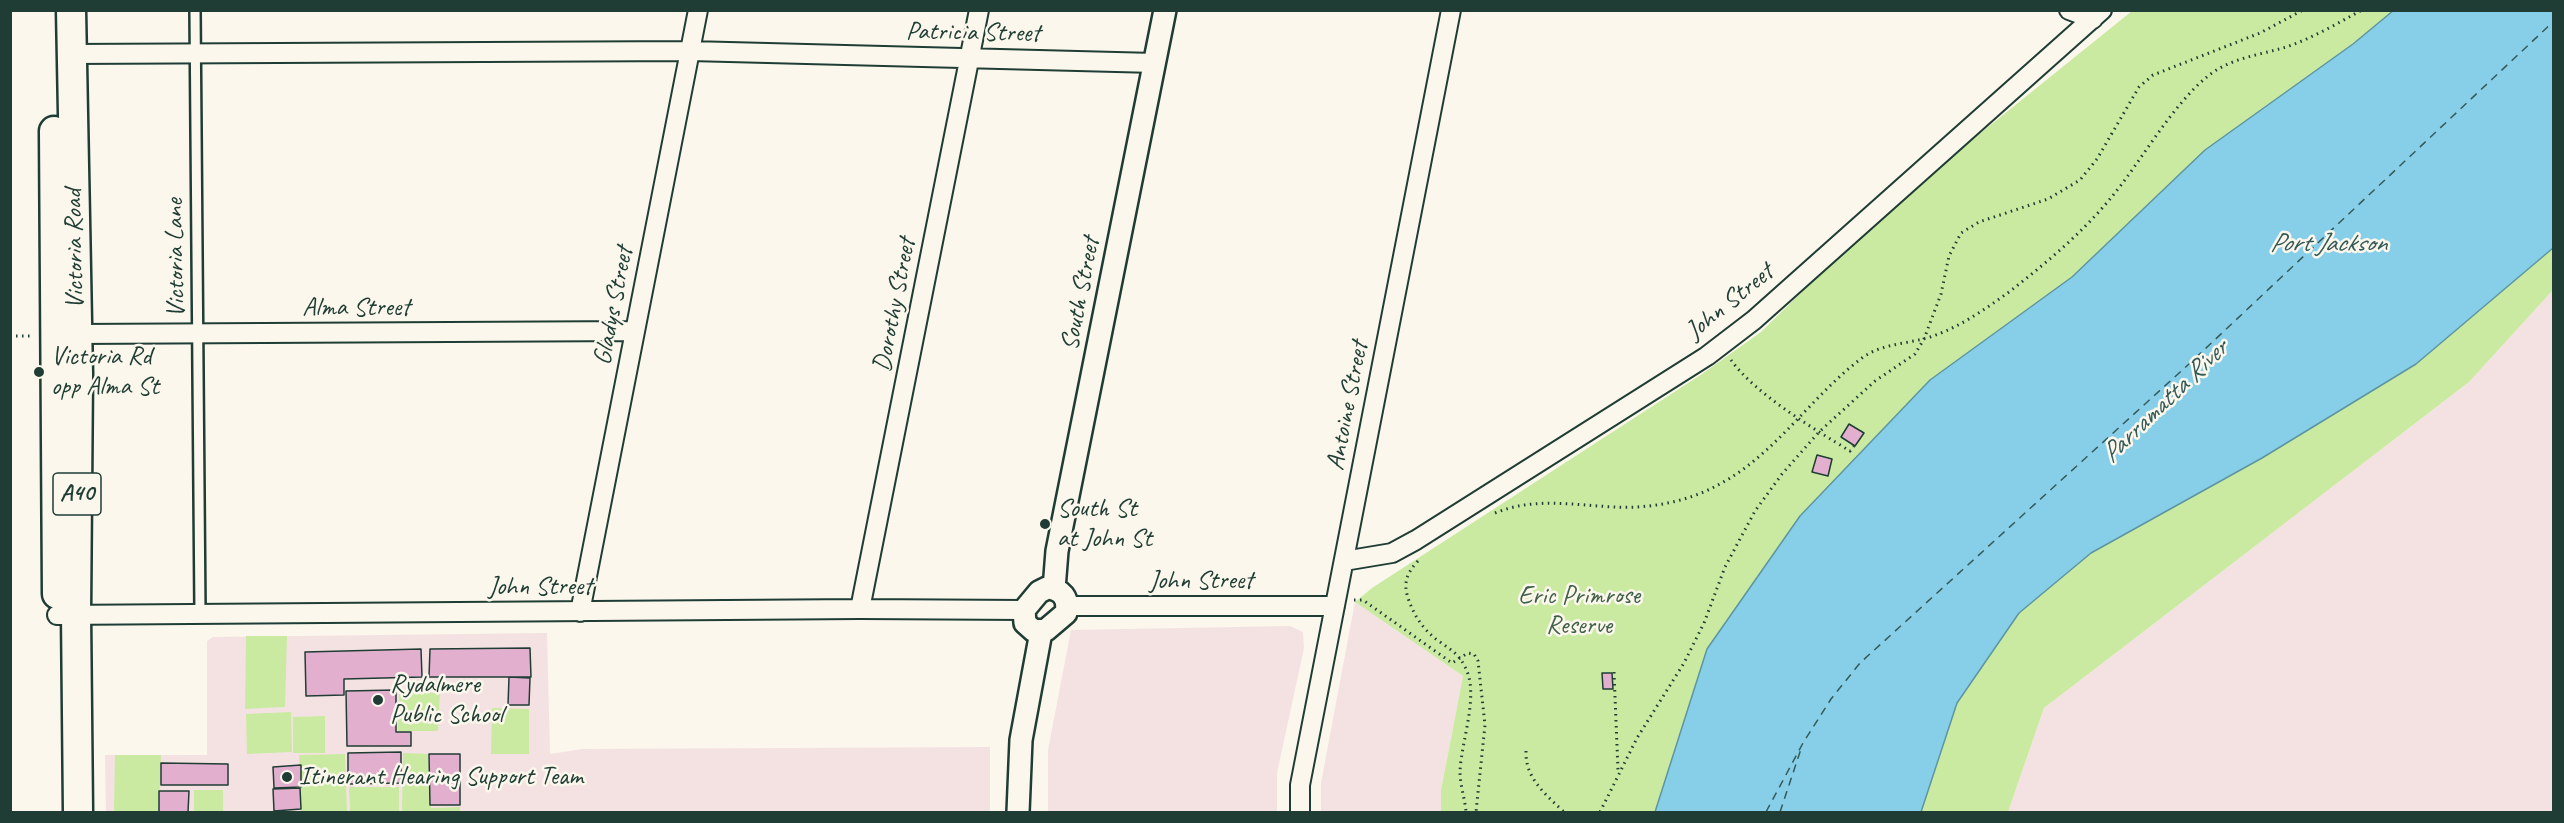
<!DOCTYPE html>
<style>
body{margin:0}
#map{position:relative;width:2564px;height:823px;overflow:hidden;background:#fbf7ec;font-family:Caveat,sans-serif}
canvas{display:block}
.frame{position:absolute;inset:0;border:12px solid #1f3d34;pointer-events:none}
</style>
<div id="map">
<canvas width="2564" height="823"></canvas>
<div class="frame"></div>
</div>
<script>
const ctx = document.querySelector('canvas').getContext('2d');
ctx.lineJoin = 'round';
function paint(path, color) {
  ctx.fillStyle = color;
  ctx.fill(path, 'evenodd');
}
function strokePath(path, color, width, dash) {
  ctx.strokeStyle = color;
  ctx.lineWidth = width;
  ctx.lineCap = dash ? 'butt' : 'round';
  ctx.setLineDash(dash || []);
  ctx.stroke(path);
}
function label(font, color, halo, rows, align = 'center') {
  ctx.font = font + ' Caveat,sans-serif';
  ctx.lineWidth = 5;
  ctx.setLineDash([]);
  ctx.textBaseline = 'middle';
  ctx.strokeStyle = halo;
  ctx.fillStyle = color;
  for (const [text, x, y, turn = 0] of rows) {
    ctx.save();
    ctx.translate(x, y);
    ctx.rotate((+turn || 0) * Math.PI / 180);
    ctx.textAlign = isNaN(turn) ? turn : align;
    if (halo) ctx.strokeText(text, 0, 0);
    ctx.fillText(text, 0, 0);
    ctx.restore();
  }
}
paint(new Path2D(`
 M2553 290V812H2008L2044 708 2469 382Z
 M1355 602 1463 676 1441 790V812H1321V783Z
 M1290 626 1303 632 1304 648 1277 773V812H1048V750L1071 630Z
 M547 633 550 754 582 749 990 747V812H106L105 755H207V641L213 637Z`), '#f4e2e3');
paint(new Path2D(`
 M2132 11H2394L2353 44 2205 150 2072 277 1930 380 1800 516 1707 649 1655 812H1441V790L1463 676 1355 602 1372 588 1446 540 1702 374 1761 332 1885 210Z
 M2553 248V290L2469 382 2044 708 2008 812H1921L1957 703 2019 613 2091 553 2416 364Z
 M246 636H287L285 707 245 709Z
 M399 692 440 693 438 731H398Z
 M492 708 529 709V754H491Z
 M291 712 292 752 247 754 246 714Z
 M325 716V753H293V717Z
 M403 753 428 754 431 808 460 807V812H402Z
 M345 754 347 812H301L299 755Z
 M115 755H161L159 812H114Z
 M349 787H399V812H350Z
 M194 790H223V812H194Z`), '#caeaa2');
const water = new Path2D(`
 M2394 10 2553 11V248L2416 364 2262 458 2091 553 2019 613 1957 703 1921 812H1655L1707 649 1800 516 1930 380 2072 277 2205 150 2353 44Z`);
paint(water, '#87cfe8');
strokePath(water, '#5d95a0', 1.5);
strokePath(new Path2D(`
 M1766 812 1803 743 1831 699 1860 663 2189 364 2554 21
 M1780 812 1801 749`), '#345a58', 1.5, [8, 6]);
const building = new Path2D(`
 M1849 424 1864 433 1855 446 1841 437Z
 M1817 455 1832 459 1828 476 1812 472Z
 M530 648 531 677H429L430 649Z
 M421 649 422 677 344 679V695L306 696 305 652Z
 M1602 673H1612L1613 689H1603Z
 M509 677 530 678 529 705H508Z
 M396 690V732H411V746H347L346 691Z
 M401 752V783L348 784V753Z
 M429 754H460V805H430Z
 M161 763 228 764V785H161Z
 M301 765V787L274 788 273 767Z
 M300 788 301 809 274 811 273 789Z
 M159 791H189L188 812H159Z`);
paint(building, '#e2b0ce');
strokePath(building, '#1f3d34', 1.5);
const service = new Path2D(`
 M195 10 200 614`);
const minor = new Path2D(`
 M2069 10 2093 19
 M71 54 690 51 1155 63
 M77 334 635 331
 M1344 561 1392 553 1416 540 1707 356 1754 320 2102 10
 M1067 606H1335
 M860 609 979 10
 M580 612 698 10
 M57 615 860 609 1024 610
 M1300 812V785L1451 10`);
const tertiary = new Path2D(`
 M1047 588C1062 589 1069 598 1066 613L1046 630 1034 631 1025 623 1024 610 1039 592Z
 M1054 589 1057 551 1165 10
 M1018 812 1021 740 1041 632`);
const trunk = new Path2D(`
 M71 10 78 374 76 614 78 812
 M54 131 57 594`);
strokePath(service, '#1f3d34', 14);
strokePath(minor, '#1f3d34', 22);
strokePath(tertiary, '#1f3d34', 26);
strokePath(trunk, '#1f3d34', 33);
strokePath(new Path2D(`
 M10 336H33
 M1731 360C1754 393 1814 429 1850 451L1854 446
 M1495 513C1534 497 1573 505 1614 507 1647 509 1687 502 1716 486 1775 456 1810 397 1862 358 1881 344 1905 344 1927 338 1957 329 1984 310 2009 292 2045 264 2081 234 2110 199 2141 162 2171 106 2208 76 2230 58 2260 55 2286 47 2313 38 2338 23 2362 10
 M1418 561C1407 573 1403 582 1408 598 1414 616 1424 631 1440 642 1451 650 1459 654 1465 667 1480 694 1461 741 1460 772 1460 785 1465 799 1466 812
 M1354 600H1363L1452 663 1468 653 1474 654 1478 661 1485 725 1476 812
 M1614 672 1618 770
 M1526 751C1525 778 1545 794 1564 812
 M1600 812 1637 738 1684 663 1704 623 1725 567 1755 511 1782 474 1819 432 1875 381 1915 354 1924 339 1941 294 1949 256 1961 233 1979 222 2048 199 2080 180 2097 159 2139 87 2153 75 2260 33 2303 10`), '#1f3d34', 3, [1.5, 4.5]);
strokePath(service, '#fbf7ec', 9);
strokePath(minor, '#fbf7ec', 18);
strokePath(tertiary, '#fbf7ec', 21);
strokePath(trunk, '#fbf7ec', 28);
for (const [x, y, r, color] of [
 [39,372,6,"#1f3d34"],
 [1045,524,6,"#1f3d34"],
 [378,700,6,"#1f3d34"],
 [287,777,6,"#1f3d34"]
]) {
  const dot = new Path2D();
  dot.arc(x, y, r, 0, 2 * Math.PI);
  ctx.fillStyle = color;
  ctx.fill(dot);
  strokePath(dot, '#fbf7ec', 2);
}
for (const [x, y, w] of [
 [77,494,48]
]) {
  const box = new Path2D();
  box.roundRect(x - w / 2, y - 21, w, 42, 4.5);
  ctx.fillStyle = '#fbf7ec';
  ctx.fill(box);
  strokePath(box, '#1f3d34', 1.5);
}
label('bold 24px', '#1f3d34', null, [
 ["A40",77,494]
]);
label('26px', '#1f3d34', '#fbf7ec', [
 ["Patricia Street",973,33,1],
 ["Victoria Road",75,249,-91],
 ["Victoria Lane",176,258,-91],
 ["South Street",1081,294,-79],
 ["John Street",1730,302,-39],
 ["Dorothy Street",895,305,-79],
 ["Gladys Street",614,306,-79],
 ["Alma Street",356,308],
 ["Antoine Street",1348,406,-79],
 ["John Street",1201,581],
 ["John Street",540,587]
]);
label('26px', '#1f3d34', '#fbf7ec', [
 ["Victoria Rd",51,357],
 ["opp Alma St",51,387],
 ["South St",1057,509],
 ["at John St",1057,539],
 ["Rydalmere",390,685],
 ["Public School",390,715],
 ["Itinerant Hearing Support Team",299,777]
], 'left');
label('26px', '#41604a', '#fbf7ec', [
 ["Eric Primrose",1579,596],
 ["Reserve",1579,626]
]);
label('italic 27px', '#345a58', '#fbf7ec', [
 ["Port Jackson",2328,244],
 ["Parramatta River",2165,402,-44]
]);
</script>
